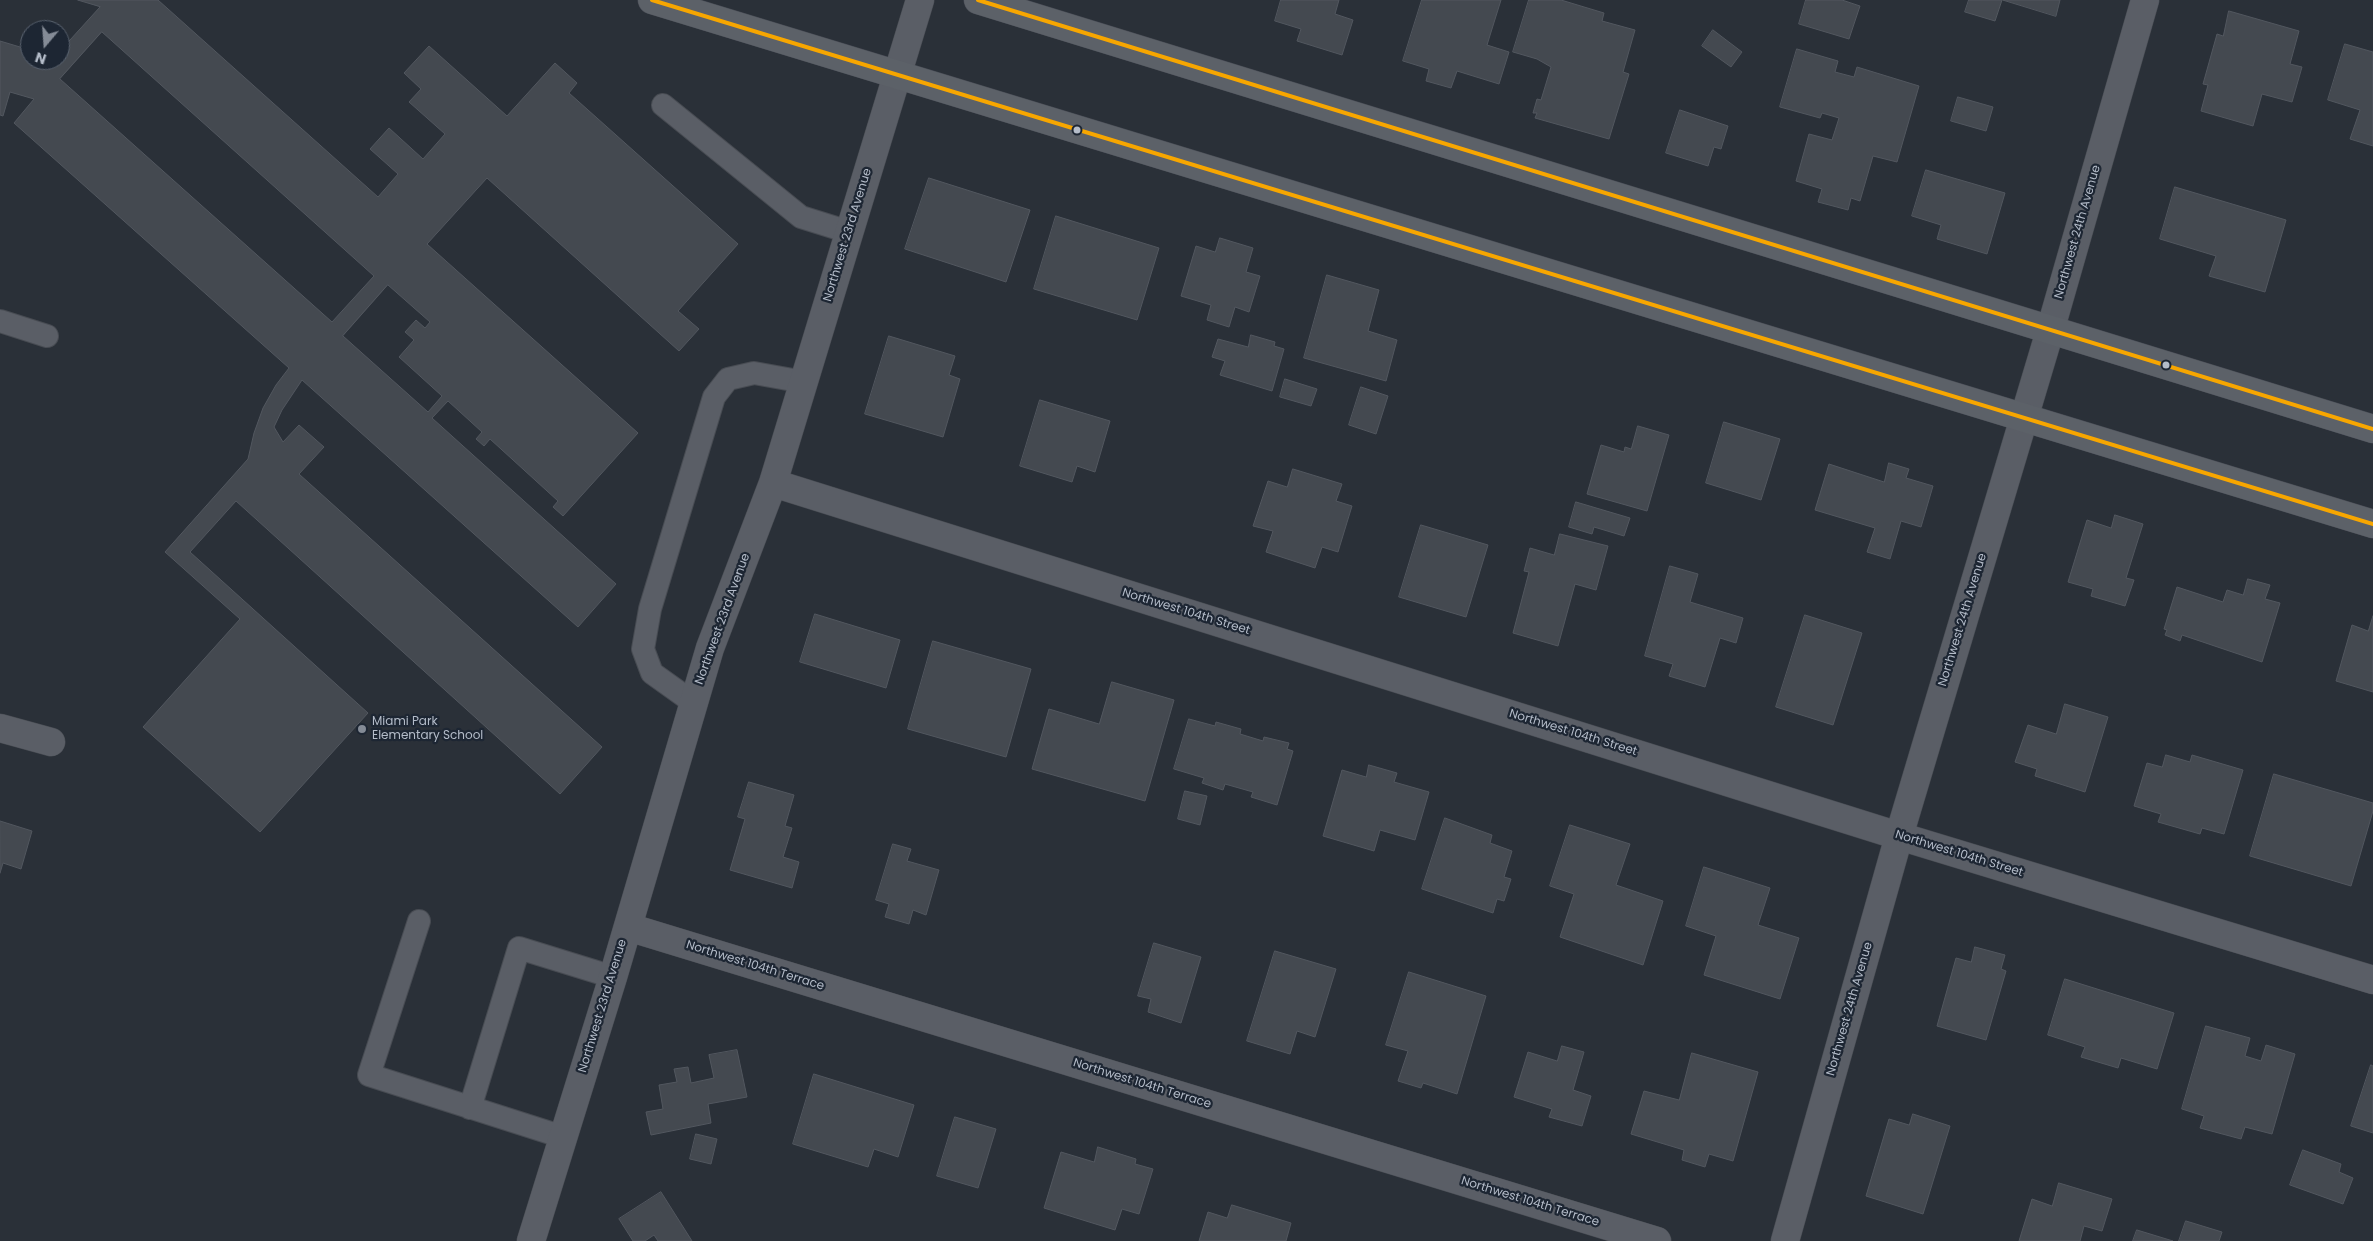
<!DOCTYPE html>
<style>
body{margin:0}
#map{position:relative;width:2373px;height:1241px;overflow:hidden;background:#2a3038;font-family:Poppins,sans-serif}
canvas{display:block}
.north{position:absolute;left:20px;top:20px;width:50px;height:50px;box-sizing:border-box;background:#1d2633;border:1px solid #59626f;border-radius:50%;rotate:198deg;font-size:14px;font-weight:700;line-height:20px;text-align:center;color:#b4bcc9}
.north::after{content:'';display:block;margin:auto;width:18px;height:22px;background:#848b96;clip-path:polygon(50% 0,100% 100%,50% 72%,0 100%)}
</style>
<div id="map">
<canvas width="2373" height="1241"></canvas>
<div class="north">N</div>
</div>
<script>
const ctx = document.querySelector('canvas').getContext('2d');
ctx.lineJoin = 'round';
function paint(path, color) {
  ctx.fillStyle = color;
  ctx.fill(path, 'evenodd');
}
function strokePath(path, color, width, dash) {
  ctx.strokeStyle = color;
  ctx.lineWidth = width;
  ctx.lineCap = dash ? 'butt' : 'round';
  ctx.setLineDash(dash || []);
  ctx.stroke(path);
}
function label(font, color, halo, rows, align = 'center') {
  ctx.font = font + ' Poppins,sans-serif';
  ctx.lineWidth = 4.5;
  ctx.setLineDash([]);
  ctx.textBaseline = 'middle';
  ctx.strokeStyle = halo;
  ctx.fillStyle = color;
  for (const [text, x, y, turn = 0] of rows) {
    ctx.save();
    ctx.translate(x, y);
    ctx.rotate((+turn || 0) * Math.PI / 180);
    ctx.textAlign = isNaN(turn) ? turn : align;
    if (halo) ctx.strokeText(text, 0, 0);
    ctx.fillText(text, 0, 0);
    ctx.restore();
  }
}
const building = new Path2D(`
 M78 0H158L378 197 398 174 370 149 389 128 423 159 445 134 409 102 421 89 404 73 429 46 507 116 555 63 577 83 569 93 738 244 678 311 699 329 679 351 487 178 427 244 638 433 563 516 553 507 558 501 490 439 484 446 476 439 482 432 448 401 432 418 616 584 578 627 302 380 282 410 274 427 283 442 299 425 324 447 299 474 602 747 560 794 236 501 190 552 368 713 260 832 143 727 240 619 165 552 248 459 254 433 263 408 276 385 289 368 14 123 34 99 10 92 3 116 0 115V41L30 50V60H60V51L100 7ZM102 32 374 276 332 322 60 79ZM388 285 430 322 425 328 416 320 405 332 414 340 399 357 442 396 428 412 343 336Z
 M1281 0H1339L1335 14 1353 20 1342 55 1297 41 1301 29 1275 21Z
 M1422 0H1501L1487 45 1509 52 1499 84 1457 71 1451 88 1426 81 1429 69 1403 61Z
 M1529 0H1561L1604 13 1602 21 1635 30 1623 72 1629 74 1609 139 1535 118 1537 113H1533L1537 99 1541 100 1551 67 1537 59 1513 52Z
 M1806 0H1842L1860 6 1849 39 1799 24Z
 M1969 0H2002L1995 21 1965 12Z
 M2003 0H2060L2056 16Z
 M2229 11 2299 31 2290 64 2302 67 2292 102 2262 94 2253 126 2201 111 2208 85 2203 84 2217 34 2223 36Z
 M1713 30 1742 52 1731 67 1702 46Z
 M2345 44 2373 52V146L2350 139 2360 110 2328 100Z
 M1797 49 1838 61 1835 72 1854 77 1857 67 1919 86 1897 162 1873 156 1860 201 1851 198 1848 210 1818 202 1822 189 1796 181 1809 134 1832 140 1839 118 1822 113 1820 118 1780 107Z
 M1958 97 1993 107 1986 131 1951 121Z
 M1680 110 1728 126 1721 149 1714 147 1708 166 1666 153Z
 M1926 170 2005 193 1987 254 1937 239 1941 225 1912 216Z
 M929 178 1030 210 1006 282 905 249Z
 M2175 187 2286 220 2265 292 2209 276 2216 256 2160 239Z
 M1056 216 1159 248 1137 320 1034 289Z
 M1220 238 1253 248 1246 272 1260 276 1249 312 1235 307 1229 327 1207 320 1211 305 1181 296 1196 246 1215 252Z
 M1327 275 1379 290 1368 331 1397 340 1386 381 1304 358Z
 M1251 335 1275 342 1274 346 1284 349 1272 391 1220 375 1225 361 1212 357 1218 339 1248 347Z
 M889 336 955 356 949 375 960 379 943 437 865 414Z
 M1285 379 1317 389 1311 406 1280 397Z
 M1361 387 1388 396 1376 434 1349 425Z
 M1040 400 1110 421 1095 472 1077 466 1072 482 1020 466Z
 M1724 422 1780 439 1761 500 1706 483Z
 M1638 426 1669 435 1647 511 1587 494 1601 445 1624 452 1625 447 1631 449Z
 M1889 463 1909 469 1906 478 1933 486 1921 527 1901 521 1890 559 1867 552 1875 528 1815 510 1829 464 1884 482Z
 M1293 469 1342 484 1336 501 1352 506 1338 552 1322 547 1315 568 1266 552 1273 531 1253 526 1268 481 1287 487Z
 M1576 502 1630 518 1624 536 1594 527 1592 534 1569 527Z
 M2115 515 2143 524 2126 578 2134 580 2125 606 2091 596 2093 589 2068 582 2087 520 2111 528Z
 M1421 525 1488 545 1466 617 1399 597Z
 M1560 534 1608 546 1596 590 1575 584 1558 646 1513 633 1529 572 1524 571 1530 548 1554 555Z
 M1670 566 1698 574 1690 602 1743 618 1736 643 1720 638 1705 687 1669 676 1673 664 1645 656Z
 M2248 579 2270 585 2265 599 2280 603 2262 662 2182 635 2180 641 2165 635 2167 630 2164 629 2177 587 2223 602 2227 590 2243 595Z
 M815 614 900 640 886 688 800 662Z
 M1805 615 1862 633 1833 725 1776 707Z
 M2373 616V692L2336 681 2352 625 2368 631Z
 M933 641 1031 669 1006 757 908 729Z
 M1112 682 1174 700 1145 801 1032 769 1049 709 1099 724Z
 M2065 704 2108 717 2085 792 2035 776 2037 769 2015 762 2028 725 2056 734Z
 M1189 719 1215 726 1216 722 1241 729 1240 734 1263 741 1264 737 1289 743 1287 749 1293 751 1277 805 1251 797 1253 792 1225 784 1223 790 1202 783 1204 778 1174 769Z
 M2166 755 2190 762 2192 755 2243 770 2224 834 2202 828 2200 834 2158 822 2161 814 2134 806 2147 763 2162 767Z
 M1369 765 1397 773 1394 782 1429 792 1415 840 1380 830 1374 851 1323 836 1342 770 1366 777Z
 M2274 774 2373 803V811L2351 886 2250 856Z
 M749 782 794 795 785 826 792 828 783 857 799 862 792 888 730 870 745 819 738 817Z
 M1185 791 1207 796 1200 825 1178 819Z
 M1445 818 1492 835 1490 843 1512 851 1504 877 1511 879 1504 901 1497 899 1493 913 1422 889Z
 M0 821 32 831 21 869 3 863 0 873Z
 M1570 825 1630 844 1616 885 1663 901 1643 965 1560 937 1574 894 1550 886Z
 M893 844 911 849 907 861 939 870 926 915 913 910 909 924 885 917 889 904 876 900Z
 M1704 867 1770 888 1758 925 1799 938 1780 999 1704 975 1716 936 1686 926Z
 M1154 943 1201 957 1181 1023 1148 1012 1151 999 1138 996Z
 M1975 947 2005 955 2001 969 2006 971 1986 1040 1937 1026 1956 958 1971 962Z
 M1275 951 1336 969 1315 1037 1297 1031 1290 1054 1247 1041Z
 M1409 972 1486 996 1457 1094 1423 1083 1421 1088 1398 1081 1408 1051 1386 1045Z
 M2065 979 2174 1013 2157 1069 2121 1058 2118 1068 2081 1057 2085 1047 2048 1035Z
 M2206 1026 2250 1038 2245 1056 2261 1061 2266 1045 2295 1054 2272 1134 2245 1127 2241 1139 2200 1128 2204 1116 2182 1109Z
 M1562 1046 1584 1052 1573 1090 1591 1096 1582 1126 1549 1117 1552 1109 1514 1097 1528 1052 1557 1061Z
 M737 1050 747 1097 708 1104 711 1123 651 1135 646 1112 663 1109 659 1085 677 1082 674 1069 688 1067 691 1083 714 1078 709 1055Z
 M1692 1053 1758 1072 1733 1161 1709 1154 1705 1167 1682 1160 1684 1150 1631 1134 1644 1091 1679 1100Z
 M2371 1065 2373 1066V1133L2351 1126Z
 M814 1074 914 1105 898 1157 874 1149 868 1167 793 1144Z
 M1913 1114 1950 1126 1923 1214 1866 1196 1889 1119 1909 1125Z
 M955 1117 996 1129 978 1188 937 1176Z
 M696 1134 717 1139 711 1164 690 1159Z
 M1098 1147 1136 1159 1135 1164 1153 1169 1139 1214 1122 1209 1115 1230 1044 1208 1061 1152 1094 1162Z
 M2303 1150 2341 1164 2339 1172 2353 1178 2343 1204 2290 1185Z
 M2059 1183 2112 1199 2102 1231 2084 1226 2080 1241H2019L2032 1199 2052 1206Z
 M661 1192 692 1241H658L654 1235 645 1241H633L619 1219Z
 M1232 1205 1291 1223 1286 1241H1199L1208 1212 1227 1218Z
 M2186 1221 2222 1232 2219 1241H2179Z
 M2137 1230 2173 1241H2133Z`);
paint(building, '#444950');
strokePath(building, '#52575f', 1);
const service = new Path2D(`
 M663 105 801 217 849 232
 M0 321 47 336
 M694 703 652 673 643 649 650 609 714 397 728 379 754 373 804 382
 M419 921 369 1075 563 1137
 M470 1108 519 948 613 977`);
const minor = new Path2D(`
 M773 483 1899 836 2373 980
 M0 728 51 742
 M628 927 1657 1241
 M531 1241 613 977 710 648 773 483 920 0
 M1785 1241 1899 836 2050 331 2145 0`);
const primary = new Path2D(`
 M652 0 2373 524
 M978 0 2373 429`);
strokePath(service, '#484c53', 24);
strokePath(minor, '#484c53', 29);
strokePath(primary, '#484c55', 29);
strokePath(service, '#5a5e66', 22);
strokePath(minor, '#5a5e66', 28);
strokePath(primary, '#5c6168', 28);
strokePath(new Path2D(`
 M652 0 2373 524
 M978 0 2373 429`), '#f7a600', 4);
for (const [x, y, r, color] of [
 [1077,130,4.5,"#b4bcc9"],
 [2166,365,4.5,"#b4bcc9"],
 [362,729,5,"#848b96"]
]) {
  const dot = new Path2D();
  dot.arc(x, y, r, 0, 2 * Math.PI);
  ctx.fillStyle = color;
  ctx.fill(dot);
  strokePath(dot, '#1d2633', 2);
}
label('12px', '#b4bcc9', '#1d2633', [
 ["Northwest 24th Avenue",2078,232,-74],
 ["Northwest 23rd Avenue",848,235,-73],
 ["Northwest 104th Street",1186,612,17],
 ["Northwest 23rd Avenue",723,619,-70],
 ["Northwest 24th Avenue",1963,620,-73],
 ["Northwest 104th Street",1573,733,17],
 ["Northwest 104th Street",1959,854,17],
 ["Northwest 104th Terrace",755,966,17],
 ["Northwest 23rd Avenue",603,1006,-73],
 ["Northwest 24th Avenue",1850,1009,-74],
 ["Northwest 104th Terrace",1142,1084,17],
 ["Northwest 104th Terrace",1530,1202,17]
]);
label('12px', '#b4bcc9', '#1d2633', [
 ["Miami Park",372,722],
 ["Elementary School",372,736]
], 'left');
</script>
